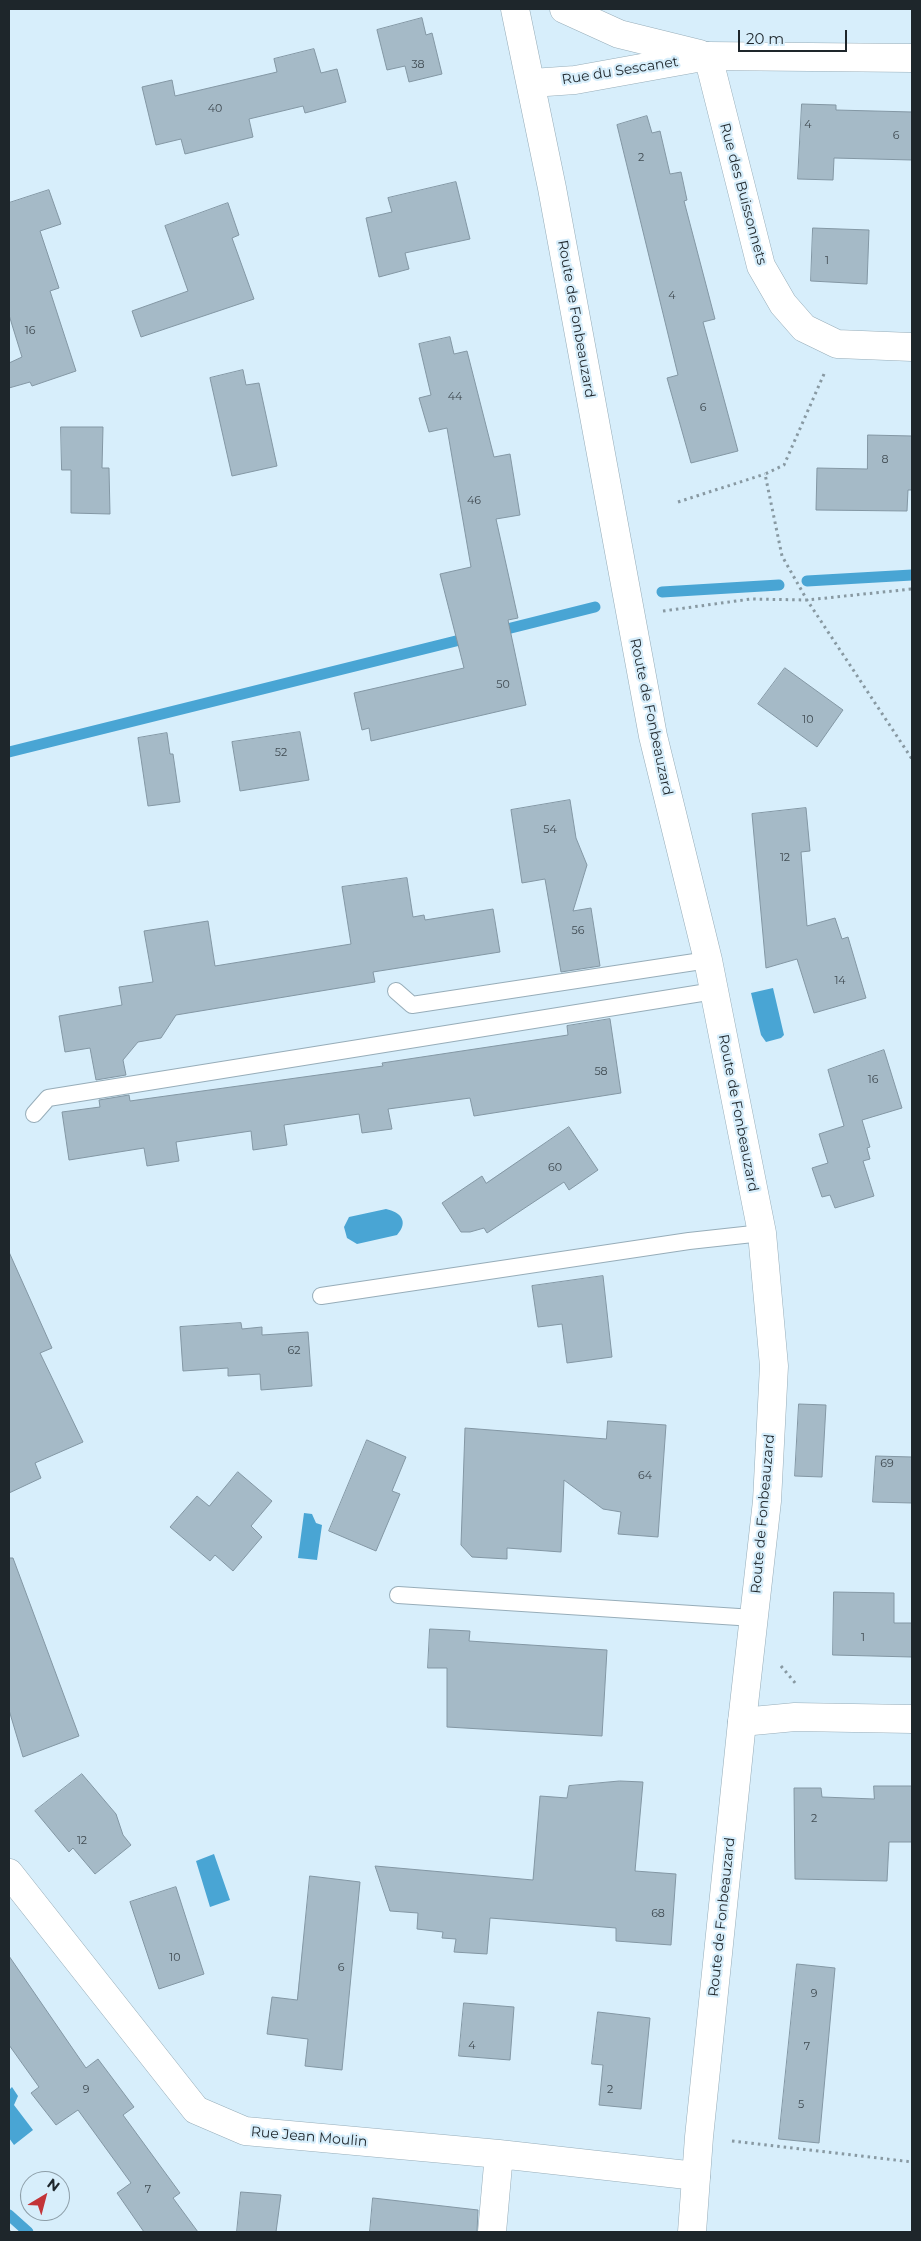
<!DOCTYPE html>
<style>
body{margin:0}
#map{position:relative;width:921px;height:2241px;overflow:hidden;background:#d7eefb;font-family:Montserrat,sans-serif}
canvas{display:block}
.frame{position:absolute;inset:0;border:10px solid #1e262b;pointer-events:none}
.north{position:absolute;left:20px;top:2171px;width:50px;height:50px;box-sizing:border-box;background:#d7eefb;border:1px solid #8d9ea8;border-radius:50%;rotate:37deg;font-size:14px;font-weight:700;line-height:20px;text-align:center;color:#1e262b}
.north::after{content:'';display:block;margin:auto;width:18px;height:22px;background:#c33438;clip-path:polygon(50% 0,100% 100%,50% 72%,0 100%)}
.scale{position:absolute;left:738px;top:30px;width:109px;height:22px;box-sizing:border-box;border:2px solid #1e262b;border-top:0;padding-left:6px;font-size:15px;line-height:18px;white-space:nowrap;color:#1e262b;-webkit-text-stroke:4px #d7eefb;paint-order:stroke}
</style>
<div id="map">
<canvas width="921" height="2241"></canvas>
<div class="frame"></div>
<div class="north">N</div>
<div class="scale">20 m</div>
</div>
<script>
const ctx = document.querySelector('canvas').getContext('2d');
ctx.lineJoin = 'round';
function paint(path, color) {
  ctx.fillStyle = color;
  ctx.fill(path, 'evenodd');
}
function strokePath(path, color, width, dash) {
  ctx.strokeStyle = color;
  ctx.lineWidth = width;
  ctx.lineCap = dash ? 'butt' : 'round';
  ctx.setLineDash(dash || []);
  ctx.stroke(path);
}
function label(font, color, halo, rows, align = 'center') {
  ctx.font = font + ' Montserrat,sans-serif';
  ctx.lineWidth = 4.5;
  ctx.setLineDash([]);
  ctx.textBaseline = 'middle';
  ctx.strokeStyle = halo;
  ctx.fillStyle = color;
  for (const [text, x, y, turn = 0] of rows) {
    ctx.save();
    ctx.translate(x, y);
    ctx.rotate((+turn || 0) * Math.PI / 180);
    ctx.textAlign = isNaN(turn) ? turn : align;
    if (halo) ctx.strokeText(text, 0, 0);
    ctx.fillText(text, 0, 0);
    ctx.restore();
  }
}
paint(new Path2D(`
 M773 988 784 1035 781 1038 766 1042 761 1035 751 993Z
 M386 1209C401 1212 409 1222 397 1235L357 1244 347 1238 344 1227 349 1217Z
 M304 1513 312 1514 316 1523 322 1525 317 1560 298 1558Z
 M214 1854 230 1900 210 1907 196 1861Z
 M12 2087 18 2096 14 2105 33 2130 14 2145 9 2138V2090Z`), '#49a5d4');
strokePath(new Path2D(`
 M807 581 912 575
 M662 592 779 585
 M495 632 595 607
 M9 752 472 637
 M9 2215 28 2232`), '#49a5d4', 11);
const building = new Path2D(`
 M422 18 426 35 432 33 442 74 409 82 405 66 387 70 377 30Z
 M314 49 321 73 337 69 346 102 305 113 303 106 249 119 253 137 185 154 181 139 156 145 142 87 172 80 175 96 277 72 274 59Z
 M802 104 836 105V110L912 112V160L834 158 833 180 798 179Z
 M647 116 652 133 660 131 670 174 681 172 687 200 684 201 715 319 703 322 738 451 691 463 667 378 678 375 617 125Z
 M456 182 470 239 405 253 409 269 379 277 366 218 392 212 388 198Z
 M49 190 61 224 40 231 59 288 50 291 76 371 32 386 30 382 9 388V363L22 357 9 315V203Z
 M228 203 239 235 232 238 254 299 141 337 132 311 188 291 165 226Z
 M813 228 869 230 867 284 811 281Z
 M450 337 454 354 467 351 494 457 510 454 520 515 496 519 518 618 508 620 526 705 371 741 369 728 362 730 354 693 464 668 440 574 471 567 447 428 429 432 419 398 431 395 419 344Z
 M243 370 246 385 259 383 277 466 232 476 210 378Z
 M61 427H103L102 468H109L110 514 71 513V470H62Z
 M868 435 912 436V490H908L907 511 816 510 817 468 867 469Z
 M785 668 843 710 817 747 758 704Z
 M300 732 309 780 240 791 232 742Z
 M167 733 170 754H173L180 802 148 806 138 738Z
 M570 800 576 838 587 865 573 911 591 908 600 966 561 972 545 879 522 883 511 810Z
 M806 808 810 851 801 852 807 926 835 918 842 939 848 937 866 998 814 1013 797 959 766 968 752 814Z
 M407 878 413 917 424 915 425 920 493 909 500 952 373 972 375 982 176 1015 161 1038 138 1042 123 1060 126 1075 96 1080 90 1048 65 1052 59 1016 122 1005 119 987 153 982 144 931 208 921 215 966 351 944 342 887Z
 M610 1019 621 1093 474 1116 470 1098 388 1109 392 1129 362 1133 359 1114 284 1125 287 1145 253 1150 251 1131 176 1142 179 1161 147 1166 144 1148 69 1160 62 1112 100 1107 99 1100 129 1095 130 1101 383 1066 382 1063 568 1035 567 1026Z
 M884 1050 902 1108 862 1120 870 1147 867 1148 870 1159 863 1161 874 1196 835 1208 830 1195 822 1197 812 1168 828 1163 819 1134 844 1126 828 1070Z
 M569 1127 598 1170 569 1190 564 1182 487 1233 484 1228 470 1232H461L442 1203 482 1176 486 1183Z
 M9 1252 52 1348 40 1353 83 1442 35 1463 41 1478 9 1493Z
 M603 1276 612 1357 567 1363 562 1324 538 1327 532 1286Z
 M241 1323 242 1329 262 1327V1335L308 1332 312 1386 261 1390 260 1374 228 1376V1368L183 1371 180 1327Z
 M799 1404 826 1405 822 1477 795 1476Z
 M608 1421 666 1425 658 1537 618 1534 621 1512 603 1509 564 1480 561 1552 507 1548V1559L472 1557 461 1545 465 1428 606 1439Z
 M367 1440 406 1457 392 1491 400 1494 376 1551 329 1531Z
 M876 1456 912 1457V1503L873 1502Z
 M238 1472 272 1501 251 1526 262 1537 233 1571 215 1555 210 1561 170 1527 197 1496 209 1506Z
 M9 1558H13L79 1736 23 1757 9 1710Z
 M834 1592 894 1593V1623H912V1657L833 1655Z
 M430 1629 470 1631 469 1641 607 1650 602 1736 447 1727V1668H428Z
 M82 1774 116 1814 123 1835 131 1845 95 1874 73 1848 69 1852 35 1811Z
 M620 1781 643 1782 635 1871 676 1874 671 1945 616 1941V1928L490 1918 487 1954 454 1952 456 1939 442 1938 443 1932 417 1929 418 1913 390 1911 375 1866 533 1880 540 1796 567 1798 569 1786Z
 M874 1786H912V1842H889L887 1881 795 1879 794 1788H821L822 1797 874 1799Z
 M310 1876 360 1882 342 2070 305 2066 308 2039 267 2034 272 1997 297 2000Z
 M176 1887 204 1974 159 1989 130 1902Z
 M9 1956 86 2068 98 2059 134 2107 123 2115 180 2193 173 2198 198 2232H144L117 2193 131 2183 78 2110 56 2125 31 2093 39 2087 9 2045Z
 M797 1964 835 1968 819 2143 779 2139Z
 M464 2003 514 2007 510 2060 459 2056Z
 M598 2012 650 2018 641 2109 599 2105 603 2065 592 2064Z
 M241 2192 281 2195 276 2232H237Z
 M373 2198 478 2210 477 2232H370Z`);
paint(building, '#a5bac7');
strokePath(building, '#8397a4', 1);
const service = new Path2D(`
 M396 991 412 1005 708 960
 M34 1114 48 1098 714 991
 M321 1296 689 1241 762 1233
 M398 1595 754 1618`);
const minor = new Path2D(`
 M564 9 619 34 700 54
 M708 56 761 266 783 304 804 328 837 344 912 347
 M532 83 575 80 708 56 912 58
 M742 1722 795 1717 912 1719
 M9 1873 196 2110 245 2131 499 2154 696 2176
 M492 2232 499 2154`);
const tertiary = new Path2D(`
 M515 9 552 188 653 736 708 960 762 1233 774 1366 767 1501 742 1722 699 2137 692 2232`);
strokePath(service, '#97adb9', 18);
strokePath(minor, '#97adb9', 29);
strokePath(tertiary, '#97adb9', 29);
strokePath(new Path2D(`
 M824 374 784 465 765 474 782 556 807 600 912 759
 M678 502 765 474
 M663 611 751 599 807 600 912 589
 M781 1666 796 1684
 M732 2141 912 2162
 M9 2231 10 2232`), '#8899a2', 3, [2.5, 4]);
strokePath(service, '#fff', 16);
strokePath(minor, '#fff', 28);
strokePath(tertiary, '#fff', 28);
label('11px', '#404b52', null, [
 ["38",418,65],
 ["40",215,109],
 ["4",808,125],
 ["6",896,136],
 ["2",641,158],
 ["1",827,261],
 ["4",672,296],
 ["16",30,331],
 ["44",455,397],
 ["6",703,408],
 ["8",885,460],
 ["46",474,501],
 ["50",503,685],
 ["10",808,720],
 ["52",281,753],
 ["54",550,830],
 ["12",785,858],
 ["56",578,931],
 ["14",840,981],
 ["58",601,1072],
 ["16",873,1080],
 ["60",555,1168],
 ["62",294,1351],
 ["69",887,1464],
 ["64",645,1476],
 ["1",863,1638],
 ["2",814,1819],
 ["12",82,1841],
 ["68",658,1914],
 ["10",175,1958],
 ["6",341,1968],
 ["9",814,1994],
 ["4",472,2046],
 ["7",807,2047],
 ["9",86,2090],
 ["2",610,2090],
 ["5",801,2105],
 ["7",148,2190]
]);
label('14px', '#1e262b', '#d7eefb', [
 ["Rue du Sescanet",620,71,-9],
 ["Rue des Buissonnets",743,194,75],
 ["Route de Fonbeauzard",576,319,80],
 ["Route de Fonbeauzard",651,717,78],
 ["Route de Fonbeauzard",738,1113,79],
 ["Route de Fonbeauzard",763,1514,-85],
 ["Route de Fonbeauzard",722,1917,-84],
 ["Rue Jean Moulin",309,2137,5]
]);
</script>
